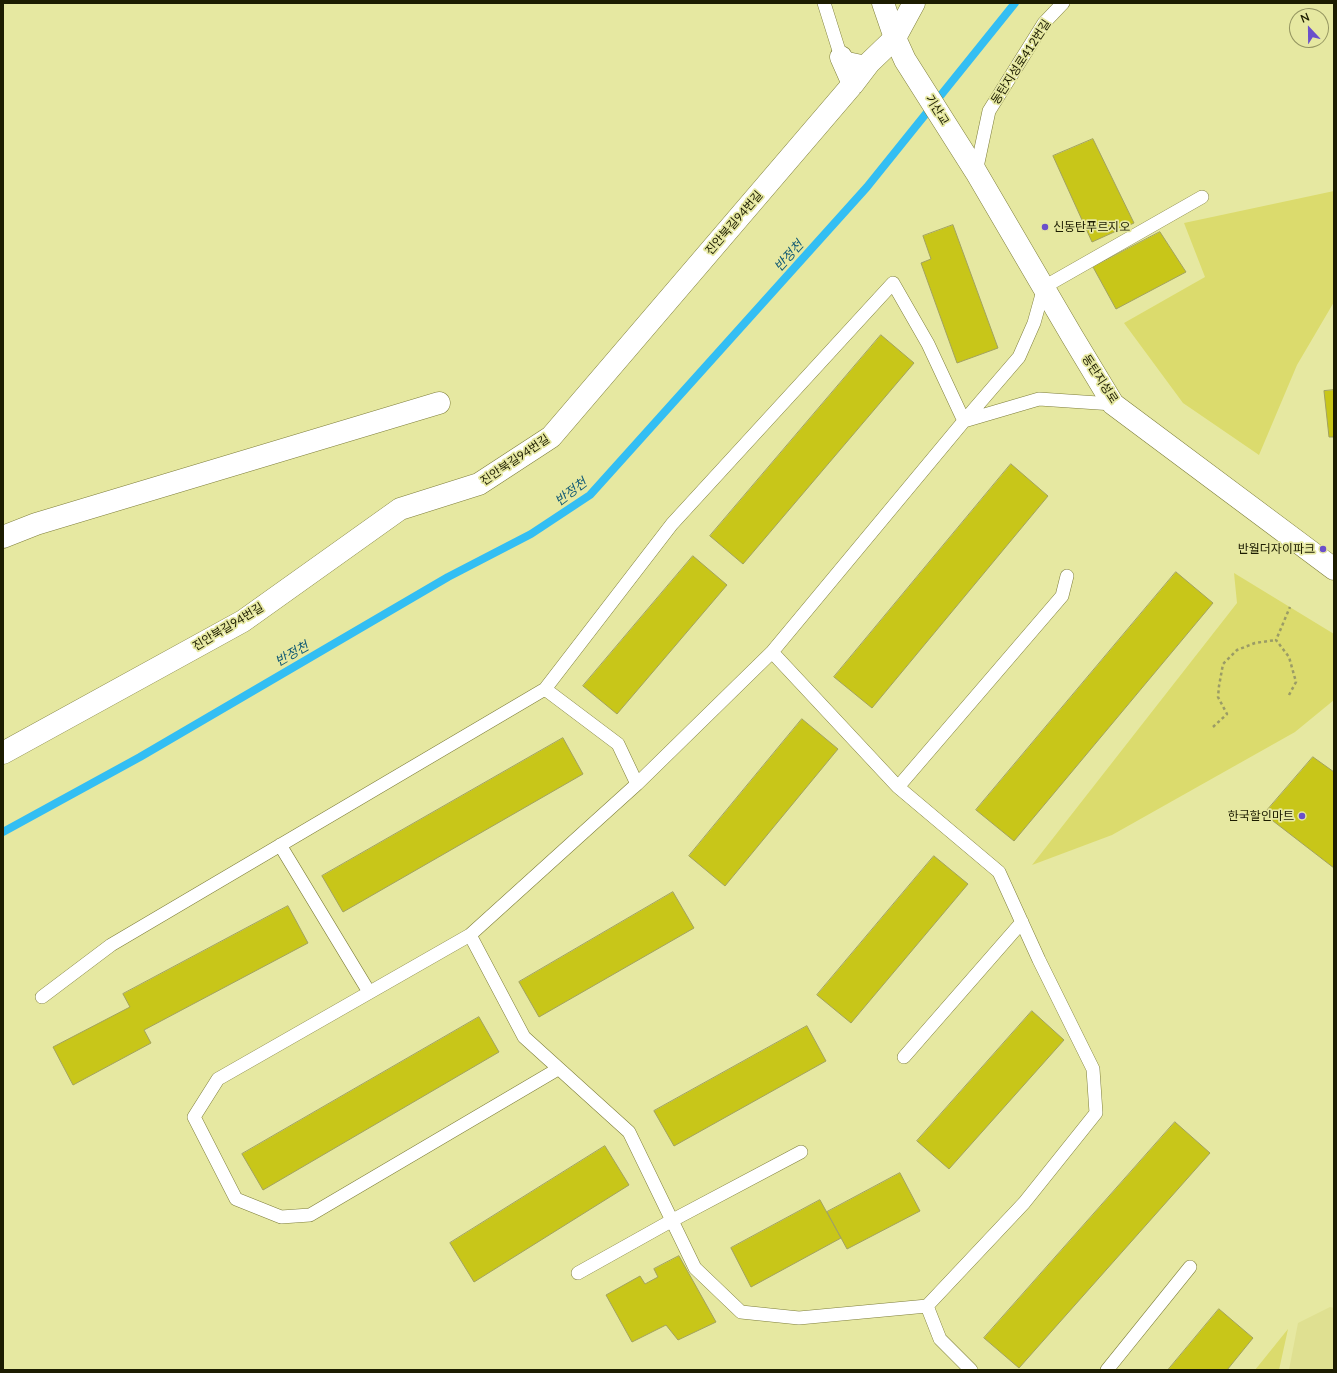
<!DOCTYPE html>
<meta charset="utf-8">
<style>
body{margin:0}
#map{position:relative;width:1337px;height:1373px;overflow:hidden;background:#e6e8a1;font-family:Lato,sans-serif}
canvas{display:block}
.frame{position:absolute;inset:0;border:4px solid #1c1c01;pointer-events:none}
.north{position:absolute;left:1289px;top:8px;width:40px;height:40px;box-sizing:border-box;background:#e6e8a1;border:1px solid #959661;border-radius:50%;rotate:338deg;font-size:11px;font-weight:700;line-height:16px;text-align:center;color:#1c1c01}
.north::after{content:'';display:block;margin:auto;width:14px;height:18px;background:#6b50ca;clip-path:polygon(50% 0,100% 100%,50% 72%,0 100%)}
</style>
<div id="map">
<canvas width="1337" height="1373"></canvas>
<div class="frame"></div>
<div class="north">N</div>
</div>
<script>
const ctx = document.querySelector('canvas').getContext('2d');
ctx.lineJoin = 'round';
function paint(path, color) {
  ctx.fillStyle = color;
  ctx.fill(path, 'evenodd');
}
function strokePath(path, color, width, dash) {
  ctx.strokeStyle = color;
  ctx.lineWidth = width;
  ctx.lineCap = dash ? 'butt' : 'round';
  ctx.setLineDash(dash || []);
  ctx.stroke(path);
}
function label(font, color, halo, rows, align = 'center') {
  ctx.font = font + ' Lato,"Noto Sans KR",sans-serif';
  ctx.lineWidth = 3.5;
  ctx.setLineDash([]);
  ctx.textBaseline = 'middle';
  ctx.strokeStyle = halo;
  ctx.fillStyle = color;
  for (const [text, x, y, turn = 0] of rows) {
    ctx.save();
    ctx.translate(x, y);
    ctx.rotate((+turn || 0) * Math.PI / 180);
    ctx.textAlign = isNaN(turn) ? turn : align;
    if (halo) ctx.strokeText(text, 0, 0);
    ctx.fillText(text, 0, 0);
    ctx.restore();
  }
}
paint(new Path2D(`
 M1330 1307 1334 1308V1370H1289L1298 1323Z`), '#dfe091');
paint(new Path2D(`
 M1334 191V302L1297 365 1259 455 1183 403 1124 323 1205 277 1184 223Z
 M1234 573 1334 634V700L1295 732 1112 835 1032 865 1237 603Z
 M1288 1329 1279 1370H1255Z`), '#dbdb6d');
strokePath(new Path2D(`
 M3 832 140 757 448 577 531 534 590 495 867 187 1015 3`), '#33bef3', 8);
const building = new Path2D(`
 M1093 139 1134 223 1092 242 1053 156Z
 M953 225 998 348 957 363 921 263 931 259 923 236Z
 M1160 232 1186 272 1116 309 1093 267Z
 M881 335 914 363 743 564 710 536Z
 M1334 390V437H1329L1324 391Z
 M1011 464 1048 496 872 708 834 677Z
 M693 556 727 585 617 714 583 686Z
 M1176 572 1213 603 1014 841 976 810Z
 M802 719 838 749 725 886 689 856Z
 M563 738 583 774 343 912 322 876Z
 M1313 757 1334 772V868L1264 814Z
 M934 856 968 884 851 1023 817 995Z
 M673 892 694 928 539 1017 519 982Z
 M288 906 308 943 144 1030 151 1043 73 1085 53 1047 130 1007 123 994Z
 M1032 1011 1064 1040 949 1169 917 1141Z
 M479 1017 499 1052 263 1190 242 1154Z
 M807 1026 826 1061 674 1146 654 1111Z
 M1175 1122 1210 1153 1019 1368 984 1338Z
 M605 1146 629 1185 474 1282 450 1243Z
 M900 1173 920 1211 847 1249 827 1212Z
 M820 1200 841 1238 751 1287 731 1248Z
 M679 1256 716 1322 678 1340 666 1325 632 1342 606 1295 640 1276 645 1284 658 1277 654 1269Z
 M1219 1309 1253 1338 1227 1370H1168Z`);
paint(building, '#c8c619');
strokePath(building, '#a2a25e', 1);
const service = new Path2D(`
 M824 3 841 57 869 63
 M976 172 989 111 1044 23 1063 3
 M964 421 1039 399 1113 404
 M545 689 618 744 637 784
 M898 787 1062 596 1067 576
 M280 845 369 992
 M470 935 524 1037 629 1132 695 1268 741 1312 799 1318 927 1306 1024 1203 1096 1113 1093 1069 1039 960 999 872 898 787 772 652
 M42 997 111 945 545 689 672 524 893 283 928 344 964 421
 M904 1057 1022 922
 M558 1069 310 1215 281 1217 236 1199 194 1117 218 1079 470 935 637 784 772 652 964 421 1019 357 1034 323 1044 287 1202 197
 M578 1273 671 1221 801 1152
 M927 1306 940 1339 971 1370
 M1107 1370 1190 1267`);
const minor = new Path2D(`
 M841 57 853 84
 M3 537 36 524 439 403
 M3 753 243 621 400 509 479 484 551 437 853 84 869 63 895 38 914 3`);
const secondary = new Path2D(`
 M883 3 895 38 905 60 976 172 1072 336 1113 404 1334 569`);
strokePath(service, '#7e7e3a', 14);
strokePath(minor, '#7e7e3a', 23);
strokePath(secondary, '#7e7e3a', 23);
strokePath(new Path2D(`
 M1289 695 1296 682 1289 657 1276 640 1290 607
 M1213 727 1227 714 1218 697 1219 686 1223 664 1237 650 1255 643 1276 640`), '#9b9c66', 2.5, [3, 3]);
strokePath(service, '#fff', 13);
strokePath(minor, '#fff', 22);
strokePath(secondary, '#fff', 22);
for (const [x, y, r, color] of [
 [1045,227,4,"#6b50ca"],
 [1323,549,4,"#6b50ca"],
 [1302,816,4,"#6b50ca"]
]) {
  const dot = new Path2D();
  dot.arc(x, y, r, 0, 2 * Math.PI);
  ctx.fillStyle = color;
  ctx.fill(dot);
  strokePath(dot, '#e6e8a1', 1.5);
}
label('12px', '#1c1c01', '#e6e8a1', [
 ["동탄지성로412번길",1021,62,-57],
 ["기산교",937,110,58],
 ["진안북길94번길",734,223,-49],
 ["동탄지성로",1100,379,57],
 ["진안북길94번길",515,460,-34],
 ["진안북길94번길",228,627,-31]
]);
label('12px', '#1c1c01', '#e6e8a1', [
 ["신동탄푸르지오",1053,227,"left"],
 ["반월더자이파크",1315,549],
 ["한국할인마트",1294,816]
], 'right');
label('italic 13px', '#105974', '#e6e8a1', [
 ["반정천",789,256,-48],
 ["반정천",571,492,-37],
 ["반정천",292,654,-30]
]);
</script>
